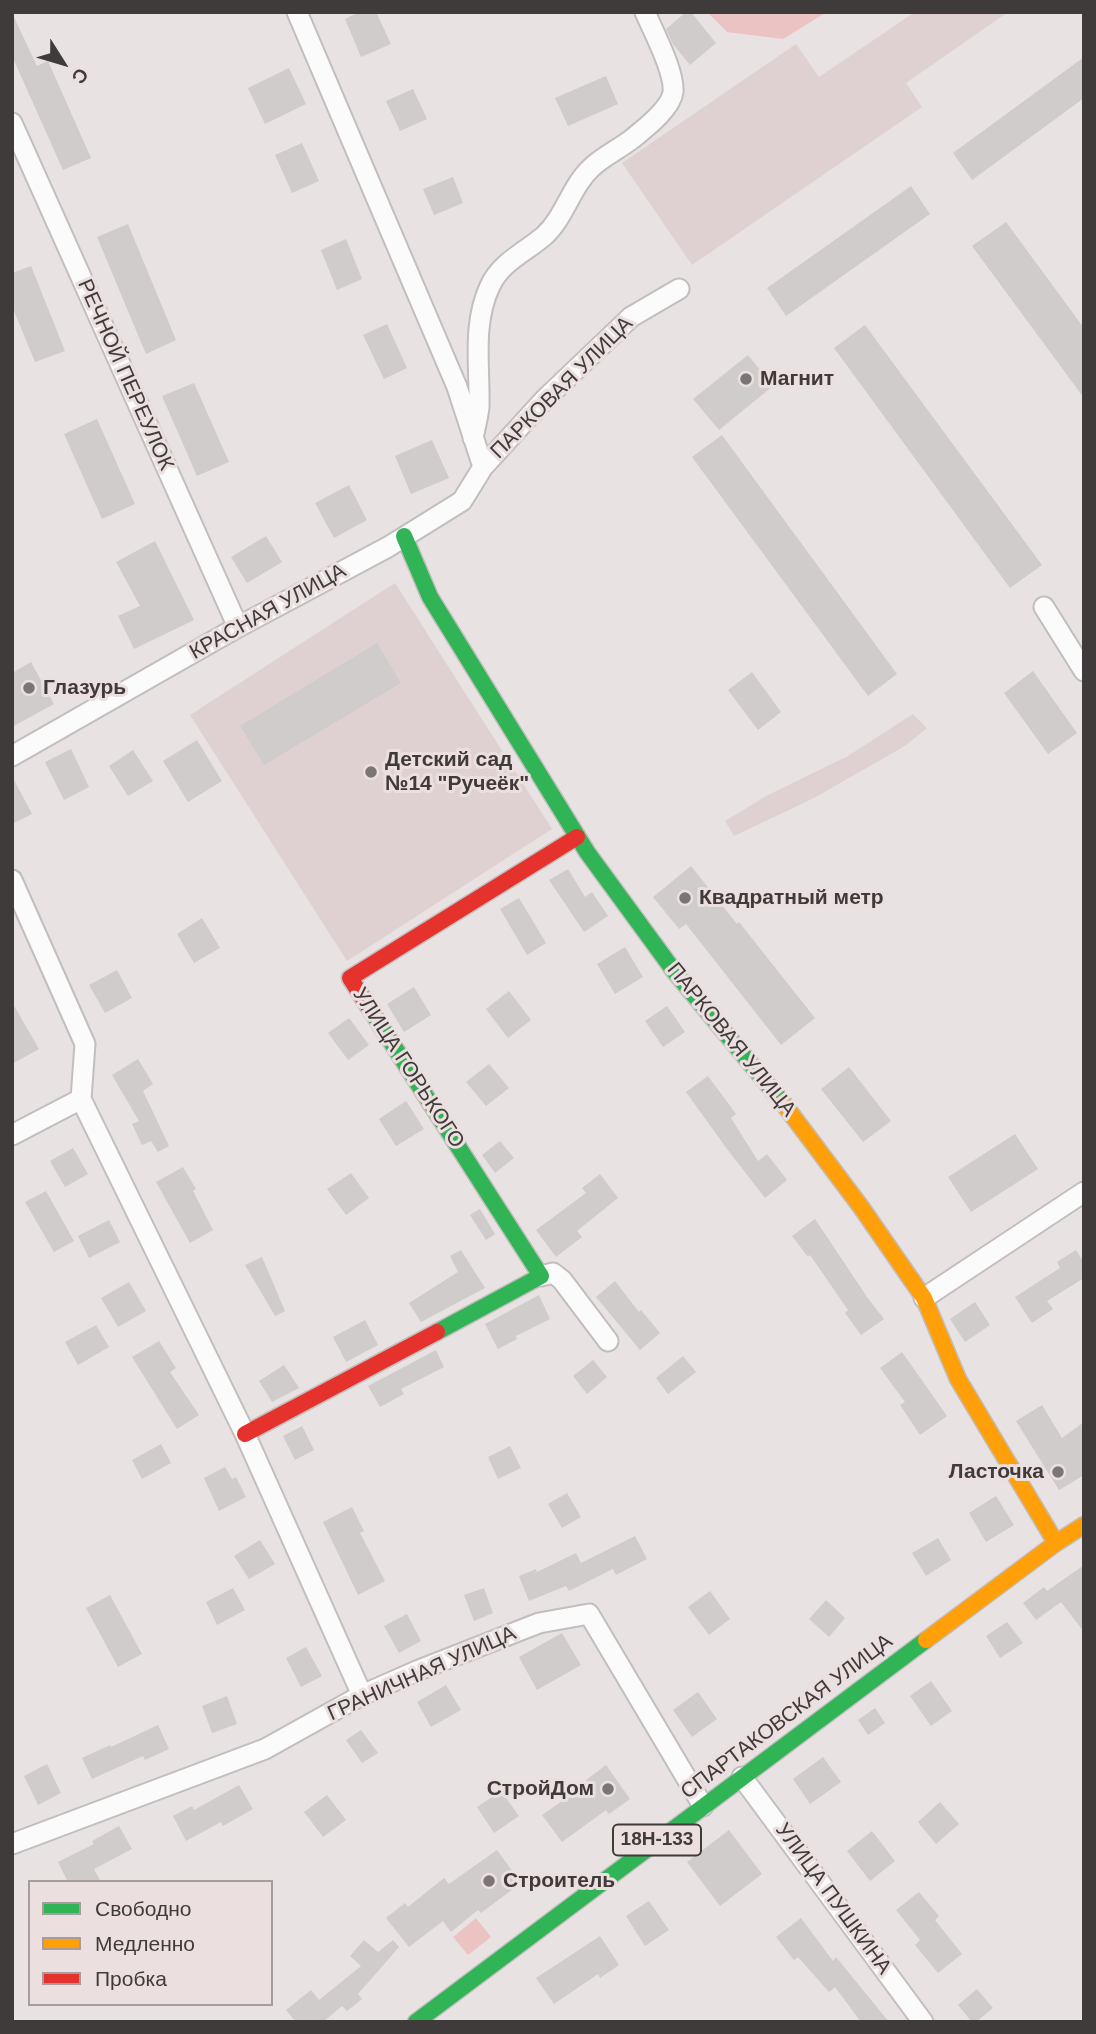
<!DOCTYPE html>
<meta charset="utf-8">
<style>
body{margin:0}
#map{position:relative;width:1096px;height:2034px;overflow:hidden;background:#e8e2e2;font-family:Helvetica,sans-serif}
canvas{display:block}
.frame{position:absolute;inset:0;border:14px solid #403b3b;pointer-events:none}
.legend{position:absolute;left:28px;top:1880px;width:245px;height:126px;box-sizing:border-box;background:#ebdfdf;border:2px solid #a79d9d;margin:0;padding:9px 12px;list-style:none;font-size:21px;color:#403b3b}
.legend li{display:flex;align-items:center;gap:14px;height:35px}
.legend b{width:35px;border:2px solid #a79d9d}
.north{position:absolute;left:28px;top:28px;width:70px;height:70px;-webkit-text-stroke:5px #ebdfdf;paint-order:stroke;rotate:127deg;font-size:19px;font-weight:700;line-height:28px;text-align:center;color:#403b3b}
.north::after{content:'';display:block;margin:auto;width:24px;height:32px;background:#403b3b;clip-path:polygon(50% 0,100% 100%,50% 72%,0 100%)}
</style>
<div id="map">
<canvas width="1096" height="2034"></canvas>
<div class="frame"></div>
<ul class="legend">
<li><b style="height:9px;background:#30b455"></b>Свободно</li>
<li><b style="height:9px;background:#ff9f0a"></b>Медленно</li>
<li><b style="height:9px;background:#e5322d"></b>Пробка</li>
</ul>
<div class="north">С</div>
</div>
<script>
const ctx = document.querySelector('canvas').getContext('2d');
ctx.lineJoin = 'round';
function paint(path, color) {
  ctx.fillStyle = color;
  ctx.fill(path, 'evenodd');
}
function strokePath(path, color, width, dash) {
  ctx.strokeStyle = color;
  ctx.lineWidth = width;
  ctx.lineCap = dash ? 'butt' : 'round';
  ctx.setLineDash(dash || []);
  ctx.stroke(path);
}
function label(font, color, halo, rows, align = 'center') {
  ctx.font = font + ' Helvetica,sans-serif';
  ctx.lineWidth = 6;
  ctx.setLineDash([]);
  ctx.textBaseline = 'middle';
  ctx.strokeStyle = halo;
  ctx.fillStyle = color;
  for (const [text, x, y, turn = 0] of rows) {
    ctx.save();
    ctx.translate(x, y);
    ctx.rotate((+turn || 0) * Math.PI / 180);
    ctx.textAlign = isNaN(turn) ? turn : align;
    if (halo) ctx.strokeText(text, 0, 0);
    ctx.fillText(text, 0, 0);
    ctx.restore();
  }
}
paint(new Path2D(`
 M911 12H1008L906 83 922 107 692 265 622 163 796 44 819 77 912 14Z
 M395 583 552 829 347 961 190 715Z
 M913 714 927 728 905 746 814 798 734 836 725 821 768 795 848 756Z`), '#dfd1d1');
paint(new Path2D(`
 M707 12H827L783 39 727 32Z
 M476 1918 491 1937 468 1955 453 1937Z`), '#ecc3c3');
paint(new Path2D(`
 M359 12H376L391 44 361 57 345 19Z
 M686 12H691L716 43 690 65 673 44 666 29Z
 M12 13 37 66 48 61 91 158 63 170 12 56Z
 M1084 57V98L972 180 953 153Z
 M289 68 306 104 265 124 248 88Z
 M606 76 618 104 568 126 555 98Z
 M413 89 427 119 400 131 386 101Z
 M302 143 319 181 292 193 275 155Z
 M453 177 463 203 434 215 423 189Z
 M911 186 930 214 786 316 767 288Z
 M1006 222 1084 328V398L972 246Z
 M128 224 176 340 146 354 97 237Z
 M346 239 362 279 337 290 321 250Z
 M31 266 65 351 35 362 12 306V273Z
 M387 324 407 368 384 379 363 335Z
 M865 325 1042 565 1010 588 834 348Z
 M748 355 773 386 719 430 693 399Z
 M194 383 229 462 197 476 162 396Z
 M97 419 135 504 102 519 64 434Z
 M722 435 897 674 868 696 692 457Z
 M432 440 449 478 411 494 395 456Z
 M349 485 367 520 334 538 315 503Z
 M266 536 282 562 247 583 231 557Z
 M155 541 194 620 134 649 118 616 140 606 116 562Z
 M377 643 401 683 264 765 240 726Z
 M31 662 54 704 12 727V673Z
 M1033 671 1077 733 1048 754 1004 693Z
 M752 672 781 712 758 730 728 690Z
 M197 740 222 781 188 802 163 761Z
 M71 749 89 787 64 800 45 762Z
 M133 750 153 781 128 796 109 766Z
 M12 776 32 814 12 824Z
 M691 866 737 924 739 922 815 1018 781 1045 686 924 679 929 653 897Z
 M568 869 585 897 592 892 608 916 584 932 549 880Z
 M519 898 546 943 527 955 500 909Z
 M202 918 220 948 194 963 177 934Z
 M625 947 643 977 615 994 597 964Z
 M117 970 132 998 105 1013 89 985Z
 M414 987 431 1015 404 1032 387 1004Z
 M509 991 531 1020 508 1038 486 1009Z
 M12 1002 39 1049 12 1064Z
 M667 1006 685 1032 663 1047 645 1021Z
 M349 1018 369 1045 348 1060 328 1033Z
 M138 1059 153 1084 143 1091 169 1146 158 1152 151 1141 142 1145 132 1124 139 1121 112 1075Z
 M489 1064 509 1088 486 1106 466 1082Z
 M849 1067 891 1121 863 1142 821 1089Z
 M708 1076 736 1114 731 1118 758 1161 767 1154 787 1180 765 1198 727 1149 686 1092Z
 M406 1101 424 1129 396 1146 379 1119Z
 M1015 1134 1038 1169 971 1212 948 1177Z
 M500 1141 514 1158 495 1173 482 1155Z
 M73 1148 88 1174 65 1187 50 1161Z
 M183 1167 196 1189 193 1191 213 1230 190 1243 156 1182Z
 M351 1173 369 1198 346 1215 327 1189Z
 M600 1174 618 1198 577 1231 582 1237 556 1257 536 1230 586 1193 582 1188Z
 M46 1191 74 1241 54 1252 25 1202Z
 M480 1209 495 1234 486 1240 470 1215Z
 M815 1219 867 1297 884 1319 861 1335 845 1313 848 1310 810 1255 808 1257 792 1236Z
 M109 1220 120 1242 89 1258 78 1236Z
 M461 1250 485 1288 421 1322 409 1303 458 1272 450 1256Z
 M1076 1250 1084 1263V1278L1047 1301 1053 1309 1032 1323 1015 1297 1060 1268 1057 1262Z
 M262 1257 285 1311 275 1316 245 1265Z
 M615 1281 639 1312 641 1310 660 1333 640 1350 596 1297Z
 M129 1282 146 1311 118 1327 101 1298Z
 M539 1295 550 1319 516 1336 517 1339 498 1349 485 1324Z
 M975 1302 990 1325 965 1342 950 1319Z
 M365 1320 378 1345 346 1362 333 1337Z
 M96 1325 109 1347 78 1365 65 1342Z
 M159 1341 176 1368 170 1372 199 1415 177 1429 132 1357Z
 M436 1350 444 1367 401 1389 404 1394 380 1407 368 1386Z
 M902 1352 947 1416 920 1435 900 1405 905 1402 880 1368Z
 M683 1356 696 1372 668 1394 656 1378Z
 M593 1360 607 1377 587 1394 573 1376Z
 M284 1365 299 1388 272 1402 259 1381Z
 M1042 1405 1062 1438 1084 1422V1475L1059 1490 1016 1421Z
 M302 1426 314 1450 295 1460 283 1436Z
 M161 1444 171 1463 142 1479 132 1460Z
 M510 1446 521 1468 498 1479 488 1457Z
 M225 1467 232 1479 236 1477 246 1497 219 1511 204 1478Z
 M567 1493 581 1517 562 1528 548 1504Z
 M996 1496 1014 1525 986 1542 969 1513Z
 M352 1507 364 1531 360 1533 385 1581 358 1595 323 1522Z
 M635 1536 647 1559 616 1575 613 1569 569 1591 566 1586 529 1601 519 1576 536 1569 537 1572 576 1553 581 1563Z
 M938 1538 951 1560 926 1576 912 1553Z
 M260 1540 275 1564 249 1579 234 1556Z
 M1084 1565V1632L1061 1602 1036 1620 1023 1603 1044 1587 1047 1591Z
 M233 1588 245 1610 217 1625 206 1602Z
 M484 1588 493 1613 474 1621 464 1595Z
 M710 1591 730 1619 709 1635 688 1607Z
 M110 1595 142 1654 118 1667 86 1608Z
 M826 1600 845 1618 829 1637 809 1619Z
 M407 1614 421 1641 399 1653 384 1626Z
 M1007 1622 1023 1643 1000 1658 986 1636Z
 M562 1633 581 1665 537 1690 519 1657Z
 M306 1647 322 1676 301 1687 286 1658Z
 M931 1681 952 1711 931 1726 910 1696Z
 M446 1685 461 1710 431 1727 417 1702Z
 M698 1692 717 1719 692 1737 673 1710Z
 M227 1696 237 1724 212 1733 202 1706Z
 M875 1708 885 1723 868 1735 858 1720Z
 M158 1725 169 1749 145 1760 143 1756 92 1779 82 1758 110 1745 111 1747Z
 M361 1730 378 1753 362 1763 346 1740Z
 M823 1757 841 1782 810 1804 793 1779Z
 M47 1764 61 1793 38 1805 24 1776Z
 M606 1765 630 1799 609 1814 606 1810 562 1842 542 1815 588 1783 586 1780Z
 M239 1785 253 1809 223 1826 221 1822 186 1841 173 1816 192 1806 194 1810Z
 M501 1791 519 1816 494 1833 477 1807Z
 M327 1795 346 1820 323 1837 304 1812Z
 M940 1802 959 1824 936 1844 918 1822Z
 M119 1826 132 1849 94 1869 101 1882H68L58 1862 94 1844 92 1841Z
 M729 1830 762 1874 720 1906 687 1862Z
 M872 1831 895 1861 870 1881 847 1851Z
 M497 1850 521 1883 481 1913 478 1910 451 1932 443 1921 409 1947 386 1918 405 1903 408 1907 444 1878 449 1884Z
 M919 1892 939 1916 935 1920 962 1954 938 1973 915 1945 920 1940 896 1910Z
 M649 1901 669 1930 645 1946 626 1916Z
 M801 1918 833 1961 836 1957 889 2022H861L835 1987 829 1992 798 1957 794 1960 776 1937Z
 M600 1936 619 1965 600 1978 598 1974 554 2004 536 1978Z
 M364 1940 378 1952 393 1940 399 1947 358 1994 362 1999 347 2011 342 2006 323 2022H296L286 2010 311 1990 319 2000 361 1966 350 1956Z
 M977 1989 993 2008 976 2022H972L958 2005Z`), '#d0cccc');
const street = new Path2D(`
 M297 12 457 387 483 467
 M12 123 238 627
 M473 438C475 428 478 417 479 407 480 366 472 324 490 286 501 262 524 253 544 236 565 217 571 186 592 167 604 156 619 149 632 139 644 129 671 109 673 92 675 72 653 31 645 12
 M1044 607 1084 671
 M12 756 238 627 388 547 462 501 483 467 545 399 631 317 679 289
 M12 880 85 1044 81 1099 245 1434 362 1695
 M12 1135 81 1099
 M541 1276 553 1273 562 1280 608 1341
 M924 1298 1084 1192
 M742 1777 923 2022
 M12 1844 265 1749 362 1695 419 1670 539 1623 589 1614 703 1806`);
const fast = new Path2D(`
 M404 536 430 597 587 852 674 971 783 1103
 M372 1012 541 1276 437 1332
 M416 2022 926 1640`);
const slow = new Path2D(`
 M783 1103 861 1207 924 1298 958 1379 1056 1543
 M926 1640 1056 1543 1084 1525`);
const jam = new Path2D(`
 M372 1012 350 978 577 837
 M245 1434 437 1332`);
strokePath(street, '#c2bebe', 23);
strokePath(fast, '#c2bebe', 19);
strokePath(slow, '#c2bebe', 19);
strokePath(jam, '#c2bebe', 19);
strokePath(street, '#fcfbfb', 19);
strokePath(fast, '#30b455', 16);
strokePath(slow, '#ff9f0a', 16);
strokePath(jam, '#e5322d', 16);
for (const [x, y, r, color] of [
 [746,379,7,"#7b7575"],
 [29,688,7,"#7b7575"],
 [371,772,7,"#7b7575"],
 [685,898,7,"#7b7575"],
 [1058,1472,7,"#7b7575"],
 [608,1789,7,"#7b7575"],
 [489,1881,7,"#7b7575"]
]) {
  const dot = new Path2D();
  dot.arc(x, y, r, 0, 2 * Math.PI);
  ctx.fillStyle = color;
  ctx.fill(dot);
  strokePath(dot, '#ebdfdf', 2.5);
}
for (const [x, y, w] of [
 [657,1840,88]
]) {
  const box = new Path2D();
  box.roundRect(x - w / 2, y - 15.5, w, 31, 5);
  ctx.fillStyle = '#ebdfdf';
  ctx.fill(box);
  strokePath(box, '#403b3b', 2);
}
label('bold 19px', '#403b3b', null, [
 ["18Н-133",657,1840]
]);
label('21px', '#403b3b', '#ebdfdf', [
 ["РЕЧНОЙ ПЕРЕУЛОК",125,375,66],
 ["ПАРКОВАЯ УЛИЦА",562,388,-45],
 ["КРАСНАЯ УЛИЦА",268,612,-29],
 ["ПАРКОВАЯ УЛИЦА",731,1040,51],
 ["УЛИЦА ГОРЬКОГО",408,1068,57],
 ["ГРАНИЧНАЯ УЛИЦА",422,1674,-24],
 ["СПАРТАКОВСКАЯ УЛИЦА",787,1717,-37],
 ["УЛИЦА ПУШКИНА",833,1899,54]
]);
label('bold 21px', '#403b3b', '#ebdfdf', [
 ["Магнит",760,379],
 ["Глазурь",43,688],
 ["Детский сад",385,760],
 ["№14 \"Ручеёк\"",385,784],
 ["Квадратный метр",699,898],
 ["Ласточка",1044,1472,"right"],
 ["СтройДом",594,1789,"right"],
 ["Строитель",503,1881]
], 'left');
</script>
